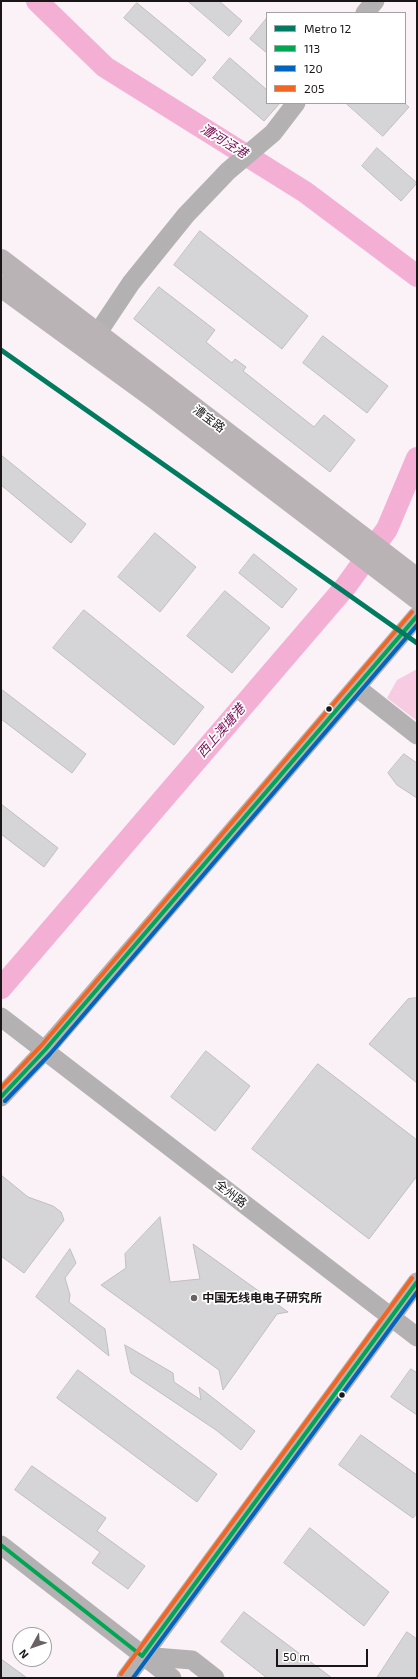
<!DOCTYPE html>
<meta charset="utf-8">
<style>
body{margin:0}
#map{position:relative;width:418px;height:1679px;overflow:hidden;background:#faf2f6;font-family:"Exo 2",sans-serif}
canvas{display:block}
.frame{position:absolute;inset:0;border:2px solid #1a1517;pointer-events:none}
.legend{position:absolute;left:266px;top:12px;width:140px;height:92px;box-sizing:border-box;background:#fff;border:1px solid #a3a1a2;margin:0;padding:5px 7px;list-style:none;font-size:12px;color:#1a1517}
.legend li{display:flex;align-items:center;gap:8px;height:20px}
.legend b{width:20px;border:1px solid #a3a1a2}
.north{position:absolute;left:12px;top:1627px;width:40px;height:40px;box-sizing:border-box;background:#fff;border:1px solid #a3a1a2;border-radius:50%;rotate:230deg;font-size:11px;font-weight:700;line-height:16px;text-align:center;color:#1a1517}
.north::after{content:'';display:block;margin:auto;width:14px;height:18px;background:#686265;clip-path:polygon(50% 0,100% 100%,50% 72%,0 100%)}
.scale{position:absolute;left:276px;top:1649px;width:92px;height:18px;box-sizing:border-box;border:2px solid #1a1517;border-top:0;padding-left:5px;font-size:12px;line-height:14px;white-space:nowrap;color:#1a1517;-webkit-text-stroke:3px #fff;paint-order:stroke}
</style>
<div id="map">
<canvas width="418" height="1679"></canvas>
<div class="frame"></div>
<ul class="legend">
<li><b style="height:5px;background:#007b5f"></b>Metro 12</li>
<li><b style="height:5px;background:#00a651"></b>113</li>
<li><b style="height:5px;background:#0065bd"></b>120</li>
<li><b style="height:5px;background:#f26522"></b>205</li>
</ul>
<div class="north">N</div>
<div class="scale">50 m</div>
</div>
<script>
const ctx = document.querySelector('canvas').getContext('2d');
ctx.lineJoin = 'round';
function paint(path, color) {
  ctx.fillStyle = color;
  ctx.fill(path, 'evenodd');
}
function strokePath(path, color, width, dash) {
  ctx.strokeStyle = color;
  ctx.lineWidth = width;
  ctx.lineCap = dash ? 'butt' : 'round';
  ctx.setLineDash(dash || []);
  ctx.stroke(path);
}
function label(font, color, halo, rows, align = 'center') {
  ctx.font = font + ' "Exo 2","Noto Sans SC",sans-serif';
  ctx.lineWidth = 3.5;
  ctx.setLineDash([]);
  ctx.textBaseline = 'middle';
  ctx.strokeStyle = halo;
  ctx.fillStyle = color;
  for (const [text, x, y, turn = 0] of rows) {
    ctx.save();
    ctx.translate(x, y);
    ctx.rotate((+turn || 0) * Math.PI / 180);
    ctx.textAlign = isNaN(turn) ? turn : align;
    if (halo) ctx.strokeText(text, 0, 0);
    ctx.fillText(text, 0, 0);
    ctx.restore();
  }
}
paint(new Path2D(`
 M417 669V721L387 698 397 680Z`), '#f7cce2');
strokePath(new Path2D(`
 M37 1 105 67 305 192 417 276
 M1 988 346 586 387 529 417 458`), '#f3b0d4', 22);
const building = new Path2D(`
 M188 1H219L242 21 229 36Z
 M137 3 206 60 192 76 124 18Z
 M267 18V53L250 39Z
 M230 58 267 90V103H280L264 121 213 78Z
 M346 103H404L409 107 383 136Z
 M377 148 417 183 401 201 362 166Z
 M200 231 308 316 282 349 174 265Z
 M159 287 215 330 206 342 232 363 235 359 246 367 243 371 314 427 324 415 355 440 330 472 134 319Z
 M323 336 388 386 367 413 303 363Z
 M1 455 86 524 71 543 1 485Z
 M155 533 196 567 160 612 118 577Z
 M254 554 297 589 282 608 239 573Z
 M225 591 270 628 232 673 187 636Z
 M84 610 204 707 174 745 53 648Z
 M1 689 86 754 72 773 1 719Z
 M404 754 417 763V798L397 785 388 773Z
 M1 804 58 848 44 867 1 834Z
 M417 998V1083L369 1044 408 999Z
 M206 1051 250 1086 215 1131 171 1097Z
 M318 1064 417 1140V1176L369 1239 252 1149Z
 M1 1175 28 1197 53 1206 61 1212 64 1220 24 1273 1 1256Z
 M160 1217 170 1282 200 1279 193 1244 288 1312 277 1314 223 1390 219 1370 101 1285 126 1268 125 1254Z
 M70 1249 76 1263 65 1278 70 1295 69 1302 105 1329 109 1356 36 1297Z
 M125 1345 173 1373 174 1382 201 1400 199 1387 255 1431 241 1450 216 1430 131 1373Z
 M411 1369 417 1373V1415L391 1397Z
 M78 1370 217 1474 197 1502 57 1398Z
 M361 1435 417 1475V1513L413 1518 339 1465Z
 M32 1466 106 1518 97 1531 145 1566 128 1589 92 1563 100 1552 15 1490Z
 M310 1528 389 1592 364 1626 284 1563Z
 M244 1612 332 1678H267L221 1642Z
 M407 1632 417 1639V1678H377Z
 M1 1659 27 1678H1Z`);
paint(building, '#d5d4d6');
strokePath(building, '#bfbec0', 1);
strokePath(new Path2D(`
 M365 13 375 1
 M97 334 131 283 186 215 228 171 273 133 296 103
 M356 687 417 735
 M1 1017 417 1337
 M1 1097 45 1050 417 616
 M1 1545 172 1678
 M142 1656 192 1660 215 1678
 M126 1678 417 1282`), '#b4b1b2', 19);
strokePath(new Path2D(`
 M1 260 417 579
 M1 286 152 396 417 598`), '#b9b3b5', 22);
strokePath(new Path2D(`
 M1 1097 45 1050 417 616
 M1 1545 142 1656 417 1282`), '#00a651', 4);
strokePath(new Path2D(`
 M5 1101 50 1054 417 625
 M133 1678 417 1292`), '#0065bd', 4);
strokePath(new Path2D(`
 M1 1088 41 1046 412 612
 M121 1674 412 1278`), '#f26522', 4);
strokePath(new Path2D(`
 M1 350 417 643`), '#007b5f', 5);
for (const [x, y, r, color] of [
 [329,709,3.5,"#1a1517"],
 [194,1298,4,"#686265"],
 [342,1395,3.5,"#1a1517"]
]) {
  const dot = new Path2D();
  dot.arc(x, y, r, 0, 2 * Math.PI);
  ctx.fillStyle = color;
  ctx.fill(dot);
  strokePath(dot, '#fff', 1.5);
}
label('12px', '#1a1517', '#fff', [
 ["漕宝路",209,419,37],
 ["全州路",231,1194,38]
]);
label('bold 12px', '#1a1517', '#fff', [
 ["中国无线电电子研究所",202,1298]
], 'left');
label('italic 13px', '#780a54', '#fff', [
 ["漕河泾港",224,141,32],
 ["西上澳塘港",221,731,-49]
]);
</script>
